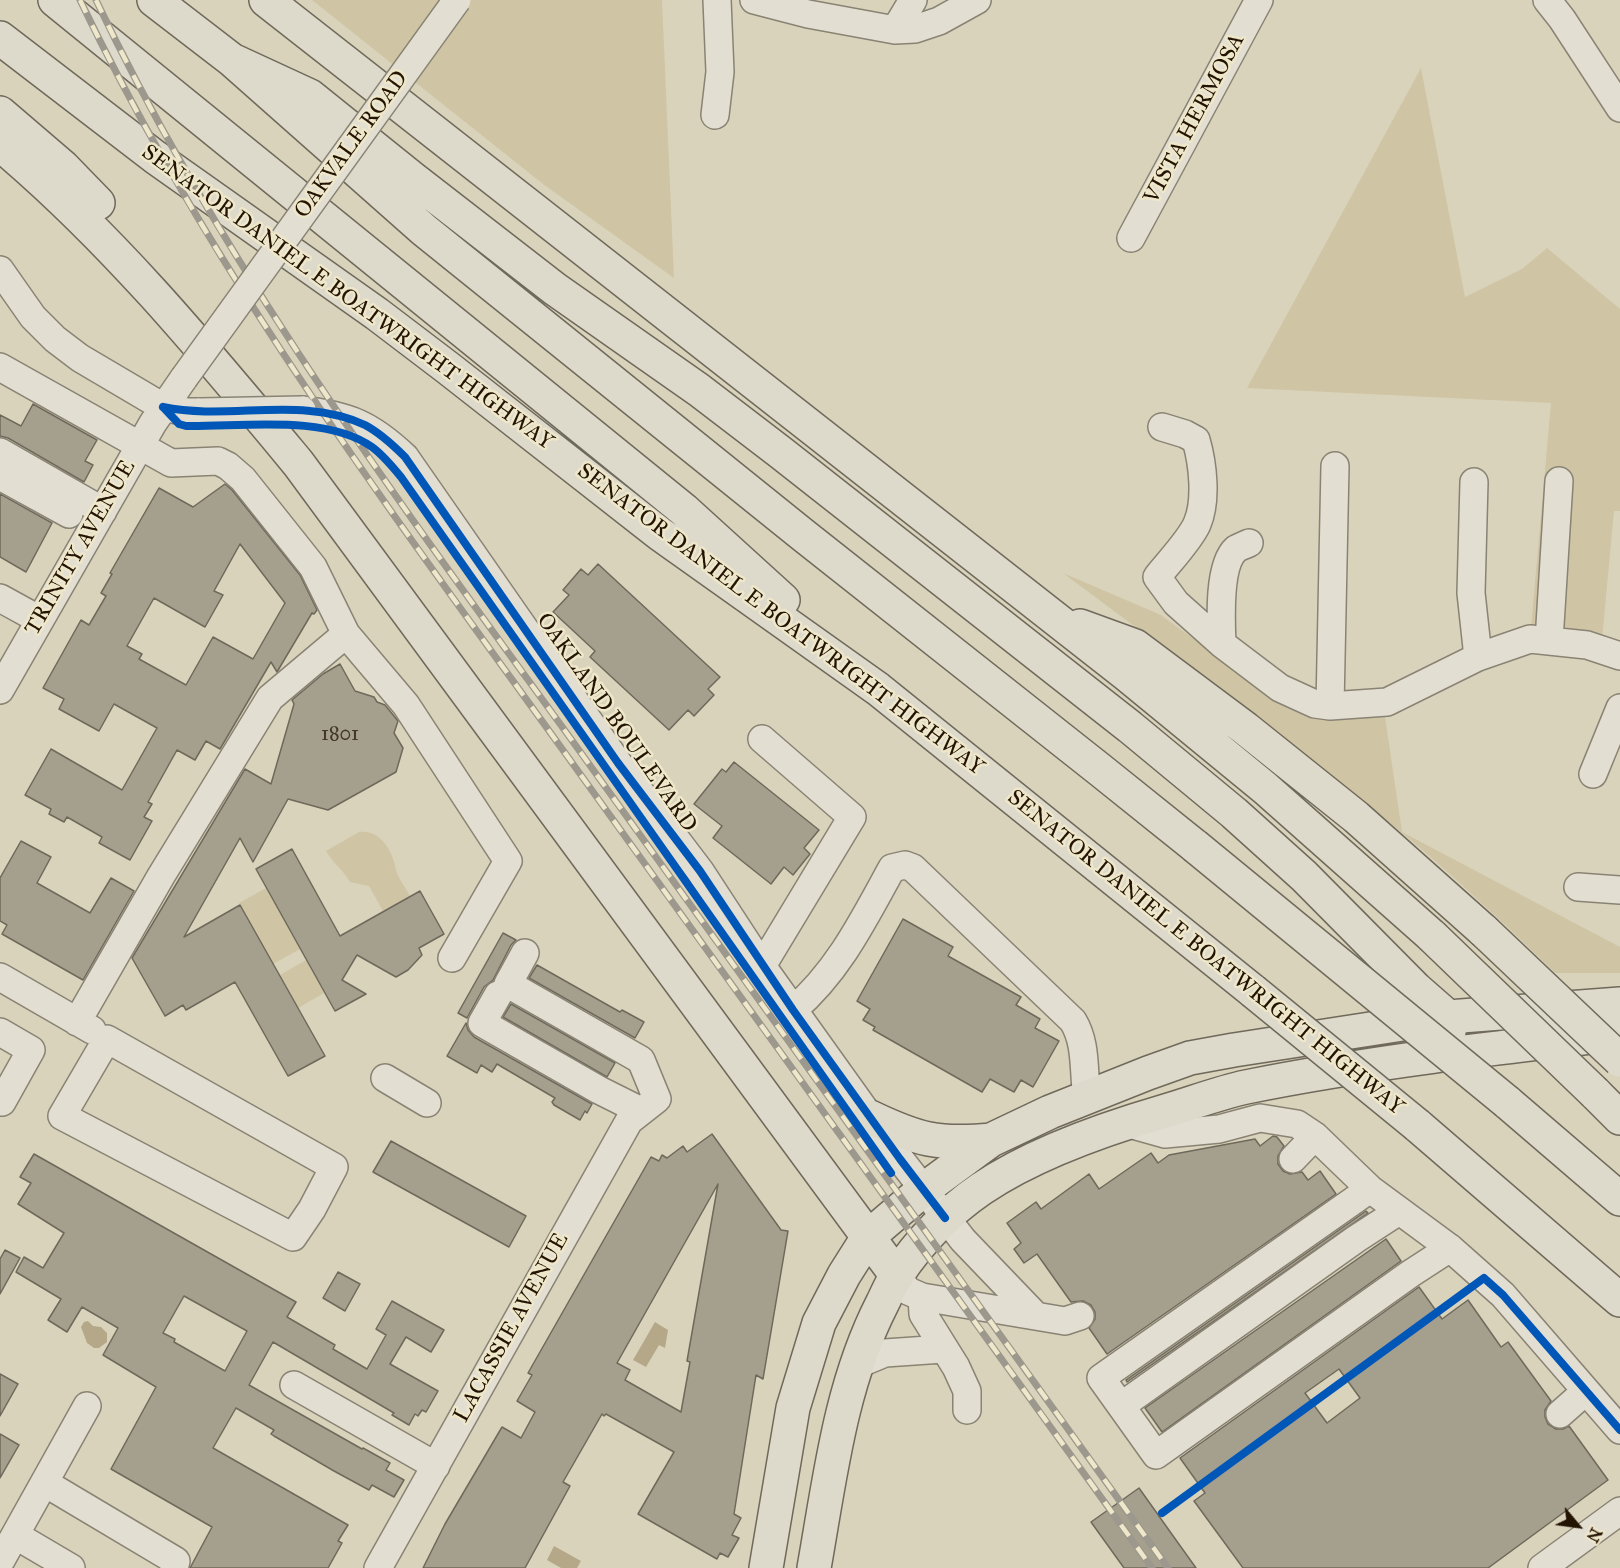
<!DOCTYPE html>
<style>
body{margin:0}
#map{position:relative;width:1620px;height:1568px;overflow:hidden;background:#dad3bb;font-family:"IM FELL Great Primer",serif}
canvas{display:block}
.north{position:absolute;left:1548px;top:1496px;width:60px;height:60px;-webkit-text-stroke:4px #efe7ca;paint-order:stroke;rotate:119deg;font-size:16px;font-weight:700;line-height:24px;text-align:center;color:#221303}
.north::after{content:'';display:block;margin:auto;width:21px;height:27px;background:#221303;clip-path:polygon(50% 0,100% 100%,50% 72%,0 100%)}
</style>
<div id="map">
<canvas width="1620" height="1568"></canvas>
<div class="north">N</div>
</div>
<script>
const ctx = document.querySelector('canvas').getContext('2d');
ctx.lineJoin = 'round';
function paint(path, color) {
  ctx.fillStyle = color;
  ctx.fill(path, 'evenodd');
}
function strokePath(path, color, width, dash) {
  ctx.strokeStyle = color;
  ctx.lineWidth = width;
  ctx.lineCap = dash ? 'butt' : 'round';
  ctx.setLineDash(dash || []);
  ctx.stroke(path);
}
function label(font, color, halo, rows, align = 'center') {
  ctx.font = font + ' "IM FELL Great Primer",serif';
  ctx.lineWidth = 5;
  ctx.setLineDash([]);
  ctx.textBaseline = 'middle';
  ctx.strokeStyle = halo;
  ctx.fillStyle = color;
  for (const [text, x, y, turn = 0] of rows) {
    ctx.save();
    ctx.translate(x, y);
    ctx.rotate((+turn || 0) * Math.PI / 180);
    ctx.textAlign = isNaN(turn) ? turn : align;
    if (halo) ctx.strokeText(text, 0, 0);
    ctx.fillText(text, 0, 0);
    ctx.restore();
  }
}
paint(new Path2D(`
 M312 0H662L674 278 543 184Z
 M1421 68 1465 297 1522 269 1547 248 1620 309V511H1614L1601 650 1530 639 1551 403 1247 388Z
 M1063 573 1161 615 1271 696 1306 716 1330 719 1385 717 1402 832 1620 947V973H1555C1506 925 1455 877 1401 832 1292 741 1176 658 1063 573Z
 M359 832C381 829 393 852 396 870 398 878 406 888 410 896L383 911 369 886 350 882C343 870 333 863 326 851Z
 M266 888 300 949 273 964 239 903Z
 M306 960 324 993 298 1008 280 975Z`), '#cfc4a4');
paint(new Path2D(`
 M88 1321 93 1326 101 1327 107 1333V1342L99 1348H94L87 1343 81 1327 84 1322Z
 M655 1322 668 1330 665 1348 659 1345 646 1367 633 1360Z
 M554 1546 581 1561 577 1568H561L547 1560Z`), '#b4a889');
const building = new Path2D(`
 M33 404 97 440 85 461 93 465 84 482 8 438 0 436V415L21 426Z
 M225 484 232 490 300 575 317 610 314 614 312 613 277 672 271 662 220 749 206 741 195 760 177 750 148 802 152 804 144 817 152 821 130 860 99 843 102 837 67 817 64 822 49 814 51 809 25 795 51 749 122 790 157 728 114 704 99 731 59 709 64 699 43 688 81 620 89 625 106 596 101 593 112 574 110 573 159 488 193 507ZM240 544 285 603 253 659 213 637 186 685 139 659 142 654 127 646 154 598 205 627 223 595 214 591Z
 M0 494 52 523 26 572 0 557Z
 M598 564 720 677 708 689 714 695 694 716 688 710 669 730 590 657 595 651 553 612 569 595 563 590 581 569 588 575Z
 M340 664 355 691 374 697 377 702 385 705 398 721 394 733 403 748 396 772 328 810 288 799 253 862 240 838 184 937 240 905 325 1056 288 1076 235 982 186 1010 183 1005 165 1016 132 958 245 769 271 784 294 704 292 700 323 674Z
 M734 762 819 830 804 848 810 854 793 875 784 867 771 884 713 838 722 826 694 804 722 769 726 772Z
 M21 841 51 857 37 883 90 913 111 878 134 891 83 980 2 934 7 925 0 921V878Z
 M292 849 340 936 420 891 444 934 419 948 422 955 408 970 396 977 357 955 342 980 366 994 335 1011 256 869Z
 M903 919 953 947 948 956 1021 997 1016 1005 1040 1019 1035 1028 1059 1041 1033 1087 1021 1080 1014 1092 990 1079 982 1092 873 1030 875 1027 863 1020 870 1009 857 1001Z
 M503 933 516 940 511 945 493 980 484 987 467 1018 458 1013Z
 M537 965 620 1012 622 1010 644 1022 635 1038 529 978Z
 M511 1004 615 1063 607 1077 503 1017Z
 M466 1023 468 1030 474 1037 592 1104 587 1113 585 1111 580 1120 554 1105 552 1102 555 1098 497 1064 492 1072 481 1065 477 1073 447 1056Z
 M712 1134 781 1230 788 1231 763 1379 756 1375 734 1514 741 1518 732 1535 739 1538 728 1557 720 1553 717 1559 638 1514 674 1452 606 1414 604 1416 602 1414 563 1482 570 1486 525 1568H423L445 1524 502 1427 521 1438 535 1412 517 1401 532 1375 528 1373 651 1157 659 1161 662 1155 667 1158 683 1146 687 1152ZM718 1184 687 1361 690 1362 681 1412 625 1380 630 1370 617 1363Z
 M1273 1136 1277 1137 1284 1146 1278 1156V1164L1283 1171 1290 1174 1302 1172 1308 1180 1320 1171 1336 1194 1107 1354 1089 1328 1095 1319V1312L1091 1305 1083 1301 1071 1302 1037 1254 1024 1263 1014 1249 1021 1243 1007 1223 1036 1202 1041 1209 1089 1174 1099 1189 1151 1153 1158 1163 1169 1155 1255 1139 1260 1146Z
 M391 1141 526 1216 509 1247 373 1172Z
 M34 1154 296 1302 287 1317 335 1345 333 1349 367 1369 386 1335 376 1329 392 1301 444 1330 431 1352 406 1337 390 1364 438 1391 426 1412 422 1410 418 1416 415 1414 409 1425 392 1415 394 1413 273 1342 249 1385 362 1449 363 1448 390 1463 386 1470 404 1480 394 1497 372 1485 369 1490 334 1471 274 1436 271 1434 274 1430 236 1408 213 1448 348 1525 338 1541 342 1543 328 1568H190L212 1527 111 1469 156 1387 103 1355 118 1328 82 1307 67 1332 48 1320 61 1299 16 1272 24 1257 43 1268 64 1233 18 1204 31 1183 20 1177ZM184 1296 247 1331 225 1371 174 1342 175 1339 163 1333Z
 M1366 1211 1368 1213 1127 1382 1126 1380Z
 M1386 1239 1401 1261 1162 1432 1145 1408Z
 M5 1250 20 1258 0 1294V1259Z
 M338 1272 360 1284 345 1311 323 1298Z
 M1419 1287 1442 1319 1468 1300 1501 1347 1508 1342 1551 1401 1545 1410V1417L1548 1424 1556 1429H1563L1569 1426 1608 1480 1488 1568H1243L1194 1501 1205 1493 1180 1458ZM1339 1369 1360 1398 1327 1423 1305 1393Z
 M0 1374 18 1384 0 1416Z
 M0 1434 19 1445 0 1478Z
 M1139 1488 1171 1533 1196 1568H1124L1091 1522Z`);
paint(building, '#a59f8e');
strokePath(building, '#6f695b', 1.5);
const minor = new Path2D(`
 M754 0 808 14 895 30 915 29 939 21 977 0
 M1547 0 1562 19 1620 108
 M895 30 913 0
 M715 115 720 72 717 0
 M1131 238 1259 0
 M0 270 33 317 55 339 80 358 163 407 187 412H200
 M0 367 171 463 218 461 228 466 243 479 313 567 346 634 406 705 508 861 452 958
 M302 410C349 416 370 424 405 457L618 763 700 871 762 966 900 1159 963 1240 1035 1315
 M1162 427 1185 434 1196 440C1203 464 1207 501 1197 524 1190 540 1168 563 1157 577L1176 603 1222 644 1280 688 1315 704 1330 706 1387 702 1478 657 1530 639 1587 645 1620 656
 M0 452 103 511
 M0 476 69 514
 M1474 482 1471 593 1478 657
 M0 598 40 620
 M1549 641 1559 481
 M1222 644C1221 621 1218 565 1236 549 1239 547 1245 545 1249 543
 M0 690 153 423 184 378
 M1330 706 1335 466
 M762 739 852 817 762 966
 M1593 774 1620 708
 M1578 887 1620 890
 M0 977 92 1030
 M498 995 482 1023 599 1090 641 1111
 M793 1010C838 972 864 919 892 868L905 865 913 868 1073 1021C1087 1044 1083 1071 1087 1097
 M77 1022 161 876 270 698 346 634
 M0 1032 31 1050 2 1102
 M107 1039 334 1167 312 1209 293 1237 62 1116Z
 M385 1078 427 1103
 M1126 1123 1165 1134 1219 1129 1260 1118 1297 1124 1315 1136 1370 1189 1450 1248 1503 1295 1620 1430
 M1293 1159 1315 1136
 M1370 1189 1101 1378 1156 1455 1410 1274 1450 1248
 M897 1276 908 1291 922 1297 1065 1321 1080 1316
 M922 1297 923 1314 956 1367 967 1391V1410
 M856 1365 885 1353 943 1349
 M294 1385 436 1466
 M1121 1406 1356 1239 1399 1211
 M1560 1414 1586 1391
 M45 1483 176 1561 174 1568
 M15 1535 71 1568
 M0 1562 87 1406
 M378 1568 629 1121 657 1099 641 1060 508 984 525 953
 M1542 1568 1620 1511`);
const highway = new Path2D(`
 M55 0 684 510 783 600
 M154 0 232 60 424 230 803 535 1099 769 1195 846
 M266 0 1126 674 1265 788 1432 936
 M0 38 155 157 377 314 448 368 660 534 878 689 1253 991
 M232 60 310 96 412 178 555 289 699 390 780 452 1130 727 1234 813 1304 876 1416 989 1448 1017 1450 1027 1447 1040 1417 1057
 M0 113 63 167 98 203
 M0 144C112 238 205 351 298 463L897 1276
 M1080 626 1135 646 1246 729 1356 817 1484 931
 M1595 1093 1620 1118
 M1507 1102 1620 1199
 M870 1117C918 1140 938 1145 991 1140
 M1417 1125 1620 1300
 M766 1568 793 1408 819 1323 844 1275 868 1237 923 1190 991 1140 1050 1112 1148 1073 1190 1058 1234 1050 1448 1017 1620 1004
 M814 1568C830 1478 840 1386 882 1304 887 1294 891 1284 897 1275 919 1242 949 1211 981 1189 1031 1155 1104 1129 1162 1112 1190 1104 1218 1093 1246 1087 1370 1062 1495 1048 1620 1034`);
strokePath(minor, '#898374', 30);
strokePath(highway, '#6f695b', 36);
strokePath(minor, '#e2ded2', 27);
strokePath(highway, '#ddd9cb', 33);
const rail = new Path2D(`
 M80 0C208 268 387 506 560 746 757 1020 955 1294 1152 1568
 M96 0C223 268 403 507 576 746 773 1020 971 1294 1168 1568`);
strokePath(rail, '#9d988d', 7);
strokePath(rail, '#efe7ca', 4.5, [14]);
const minorBridge = new Path2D(`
 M184 378 457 0
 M200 412 302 410`);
const highwayBridge = new Path2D(`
 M1195 846 1507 1102
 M1484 931 1620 1060
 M1432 936 1595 1093
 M1253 991 1417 1125`);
strokePath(minorBridge, '#898374', 30, []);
strokePath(highwayBridge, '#6f695b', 36, []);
strokePath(minorBridge, '#e2ded2', 27);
strokePath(highwayBridge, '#ddd9cb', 33);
strokePath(new Path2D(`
 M163 407C229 421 302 395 365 425 380 433 393 445 405 457L618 763 700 871 793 1010 900 1159 945 1218
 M163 407 179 424 186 426C241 427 325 414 372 447 383 455 392 466 401 477L891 1173
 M1162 1513 1484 1278 1503 1295 1620 1430`), '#0057b8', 8);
label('20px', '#433626', null, [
 ["1801",340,735]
]);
label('22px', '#221303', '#efe7ca', [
 ["VISTA HERMOSA",1195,119,-62],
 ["OAKVALE ROAD",352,145,-54],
 ["SENATOR DANIEL E BOATWRIGHT HIGHWAY",347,298,36],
 ["TRINITY AVENUE",81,548,-60],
 ["SENATOR DANIEL E BOATWRIGHT HIGHWAY",780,620,37],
 ["OAKLAND BOULEVARD",616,723,55],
 ["SENATOR DANIEL E BOATWRIGHT HIGHWAY",1205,953,39],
 ["LACASSIE AVENUE",512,1328,-61]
]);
</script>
